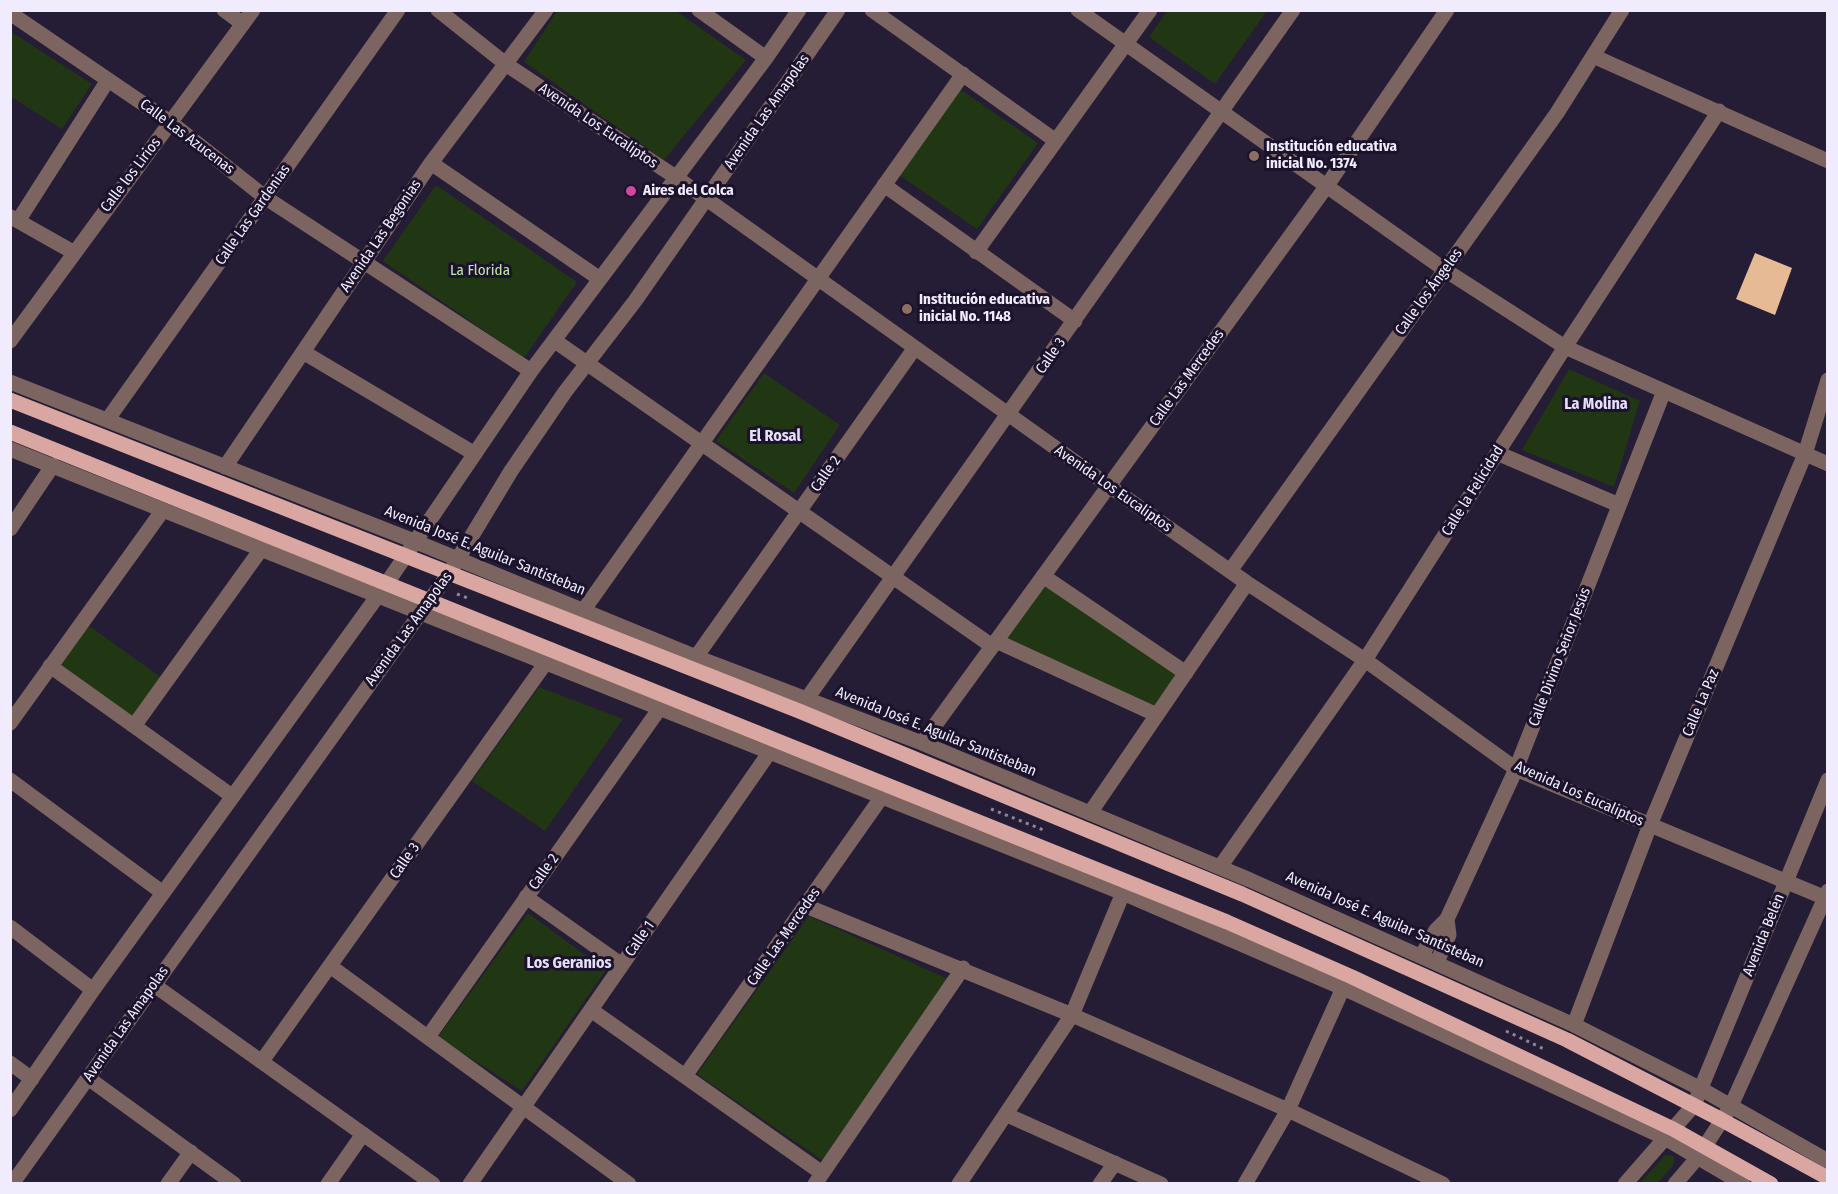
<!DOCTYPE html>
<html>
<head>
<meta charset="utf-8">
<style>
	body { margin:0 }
	#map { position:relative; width:1838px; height:1194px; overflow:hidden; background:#251c35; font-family:"Fira Sans Condensed",sans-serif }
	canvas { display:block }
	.frame { position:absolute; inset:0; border:12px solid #f1ecfd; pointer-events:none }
</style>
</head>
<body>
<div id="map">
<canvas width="1838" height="1194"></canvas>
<div class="frame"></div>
</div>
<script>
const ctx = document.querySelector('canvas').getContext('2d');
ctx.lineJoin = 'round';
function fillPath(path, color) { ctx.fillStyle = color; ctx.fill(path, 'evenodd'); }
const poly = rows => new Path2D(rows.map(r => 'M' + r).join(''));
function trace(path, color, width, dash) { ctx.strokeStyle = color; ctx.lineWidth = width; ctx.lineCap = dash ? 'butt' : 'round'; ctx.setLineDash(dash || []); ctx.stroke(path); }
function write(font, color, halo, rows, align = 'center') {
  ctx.font = font + ' "Fira Sans Condensed",sans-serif'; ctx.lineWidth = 6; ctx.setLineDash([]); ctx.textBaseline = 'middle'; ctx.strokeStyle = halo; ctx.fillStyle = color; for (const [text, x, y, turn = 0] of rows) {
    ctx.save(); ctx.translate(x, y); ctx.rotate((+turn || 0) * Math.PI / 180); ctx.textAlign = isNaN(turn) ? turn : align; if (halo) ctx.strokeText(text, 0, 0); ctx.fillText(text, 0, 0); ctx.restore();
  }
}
fillPath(poly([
	[557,11,676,11,746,60,664,160,524,62],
	[1167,11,1167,10,1267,11,1215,84,1149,37],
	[10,31,92,84,62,129,11,97],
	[960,89,1038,143,977,229,899,175],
	[436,185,577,282,524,358,383,261],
	[1569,369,1640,401,1614,487,1522,450],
	[764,373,840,425,794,493,716,441],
	[1049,579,1178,674,1153,707,1004,638],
	[88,625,162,678,133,717,59,664],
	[539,687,623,719,545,831,472,781],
	[528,913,606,970,522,1091,438,1037],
	[809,916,948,979,822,1160,697,1074],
	[1665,1155,1674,1156,1674,1164,1658,1183,1640,1183]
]), '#213713');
fillPath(poly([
	[1755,253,1792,268,1775,315,1736,299]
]), '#e5ba94');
trace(poly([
	[457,594,470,599],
	[991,809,1046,831],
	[1506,1031,1544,1049]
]), '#8e879c', 3, [3, 4.5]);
trace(poly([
	[224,10,243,24],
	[438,10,507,65,677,178,1109,486,1247,583,1365,660,1516,769,1828,899],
	[699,10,766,58],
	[872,10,1056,141],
	[1078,10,1445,270,1565,347,1828,464],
	[10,13,170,122,266,198,531,371],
	[1593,56,1828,161],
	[431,163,600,279],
	[884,185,1075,321],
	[11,217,73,252],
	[18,221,108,80],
	[976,252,1150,10],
	[10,341,253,10],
	[555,341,992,646],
	[303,352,475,454],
	[10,382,414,541,696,657,922,743,1250,880,1574,1025,1701,1089,1828,1161],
	[108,419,398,10],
	[10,449,1123,893,1343,988,1665,1138,1743,1184],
	[1497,453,1619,505],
	[225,467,431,163,546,10],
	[10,529,53,465],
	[1230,571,1557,113,1622,10],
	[1043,576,1186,673],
	[583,611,963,74],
	[996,641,1157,715],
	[696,657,914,349],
	[50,666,232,796],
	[806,700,1293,10],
	[10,723,163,510],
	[134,726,262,548],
	[922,743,1326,187,1447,10],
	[10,780,163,893],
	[1090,813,1247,583],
	[1220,867,1365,660,1565,347,1719,111],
	[526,897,622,965],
	[806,906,1072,1015,1288,1110,1443,1184],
	[10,927,93,990],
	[1422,955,1436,930,1447,919,1516,769,1664,391],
	[1437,962,1449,935,1447,919],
	[330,966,629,1184],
	[154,985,433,1184],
	[591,1010,822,1173],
	[1574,1025,1650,825,1805,454,1828,380],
	[428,1037,660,708],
	[262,1061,547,661],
	[10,1063,32,1079],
	[685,1076,881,798],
	[88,1078,234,1184],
	[10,1110,93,990,387,583,531,371,766,58,799,10],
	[1007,1115,1161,1184],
	[12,1184,450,572,511,471,565,392,635,301,838,10],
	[168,1184,191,1152],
	[328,1184,363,1134],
	[470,1184,769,753],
	[815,1184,963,968],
	[959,1184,1072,1015,1123,893],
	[1100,1184,1115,1163],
	[1245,1184,1288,1110,1343,988],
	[1625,1184,1694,1105,1828,780],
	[1675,1184,1698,1157,1731,1106,1828,891]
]), '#7c6461', 15);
trace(poly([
	[10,400,799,711,1242,894,1567,1040,1722,1120,1828,1178],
	[10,432,1227,922,1352,977,1673,1129,1771,1184]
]), '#d9a6a1', 15);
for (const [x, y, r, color] of [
	[1254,156,6,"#8d6e63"],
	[631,191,6,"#d1479c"],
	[907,309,6,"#8d6e63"]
]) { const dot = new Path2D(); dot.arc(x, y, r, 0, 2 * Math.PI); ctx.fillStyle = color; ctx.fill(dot); trace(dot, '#1b132b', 2); }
write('15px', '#f1ecfd', '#1b132b', [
	["Avenida Las Amapolas",767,112,-55],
	["Avenida Los Eucaliptos",598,126,34],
	["Calle Las Azucenas",187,137,37],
	["Calle los Lirios",131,175,-53],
	["Calle Las Gardenias",253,215,-55],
	["Avenida Las Begonias",381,236,-56],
	["Calle los Ángeles",1429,292,-54],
	["Calle 3",1051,356,-55],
	["Calle Las Mercedes",1187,378,-54],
	["Calle 2",826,474,-55],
	["Avenida Los Eucaliptos",1113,489,35],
	["Calle la Felicidad",1473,491,-58],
	["Avenida José E. Aguilar Santisteban",485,551,22],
	["Avenida Las Amapolas",409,629,-54],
	["Calle Divino Señor Jesús",1560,657,-69],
	["Calle La Paz",1701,703,-67],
	["Avenida José E. Aguilar Santisteban",936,732,22],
	["Avenida Los Eucaliptos",1579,794,24],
	["Calle 3",405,861,-55],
	["Calle 2",544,872,-55],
	["Avenida José E. Aguilar Santisteban",1385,920,24],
	["Avenida Belén",1764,935,-68],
	["Calle Las Mercedes",784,937,-55],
	["Calle 1",640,939,-55],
	["Avenida Las Amapolas",126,1024,-55]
]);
write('bold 15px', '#f1ecfd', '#1b132b', [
	["Institución educativa",1266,147],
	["inicial No. 1374",1266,164],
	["Aires del Colca",643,191],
	["Institución educativa",919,300],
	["inicial No. 1148",919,317]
], 'left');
write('15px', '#bde9a5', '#1b132b', [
	["La Florida",480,271]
]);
write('bold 16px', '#e7dffa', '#1b132b', [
	["La Molina",1596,405],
	["El Rosal",775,437],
	["Los Geranios",569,964]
]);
</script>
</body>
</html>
